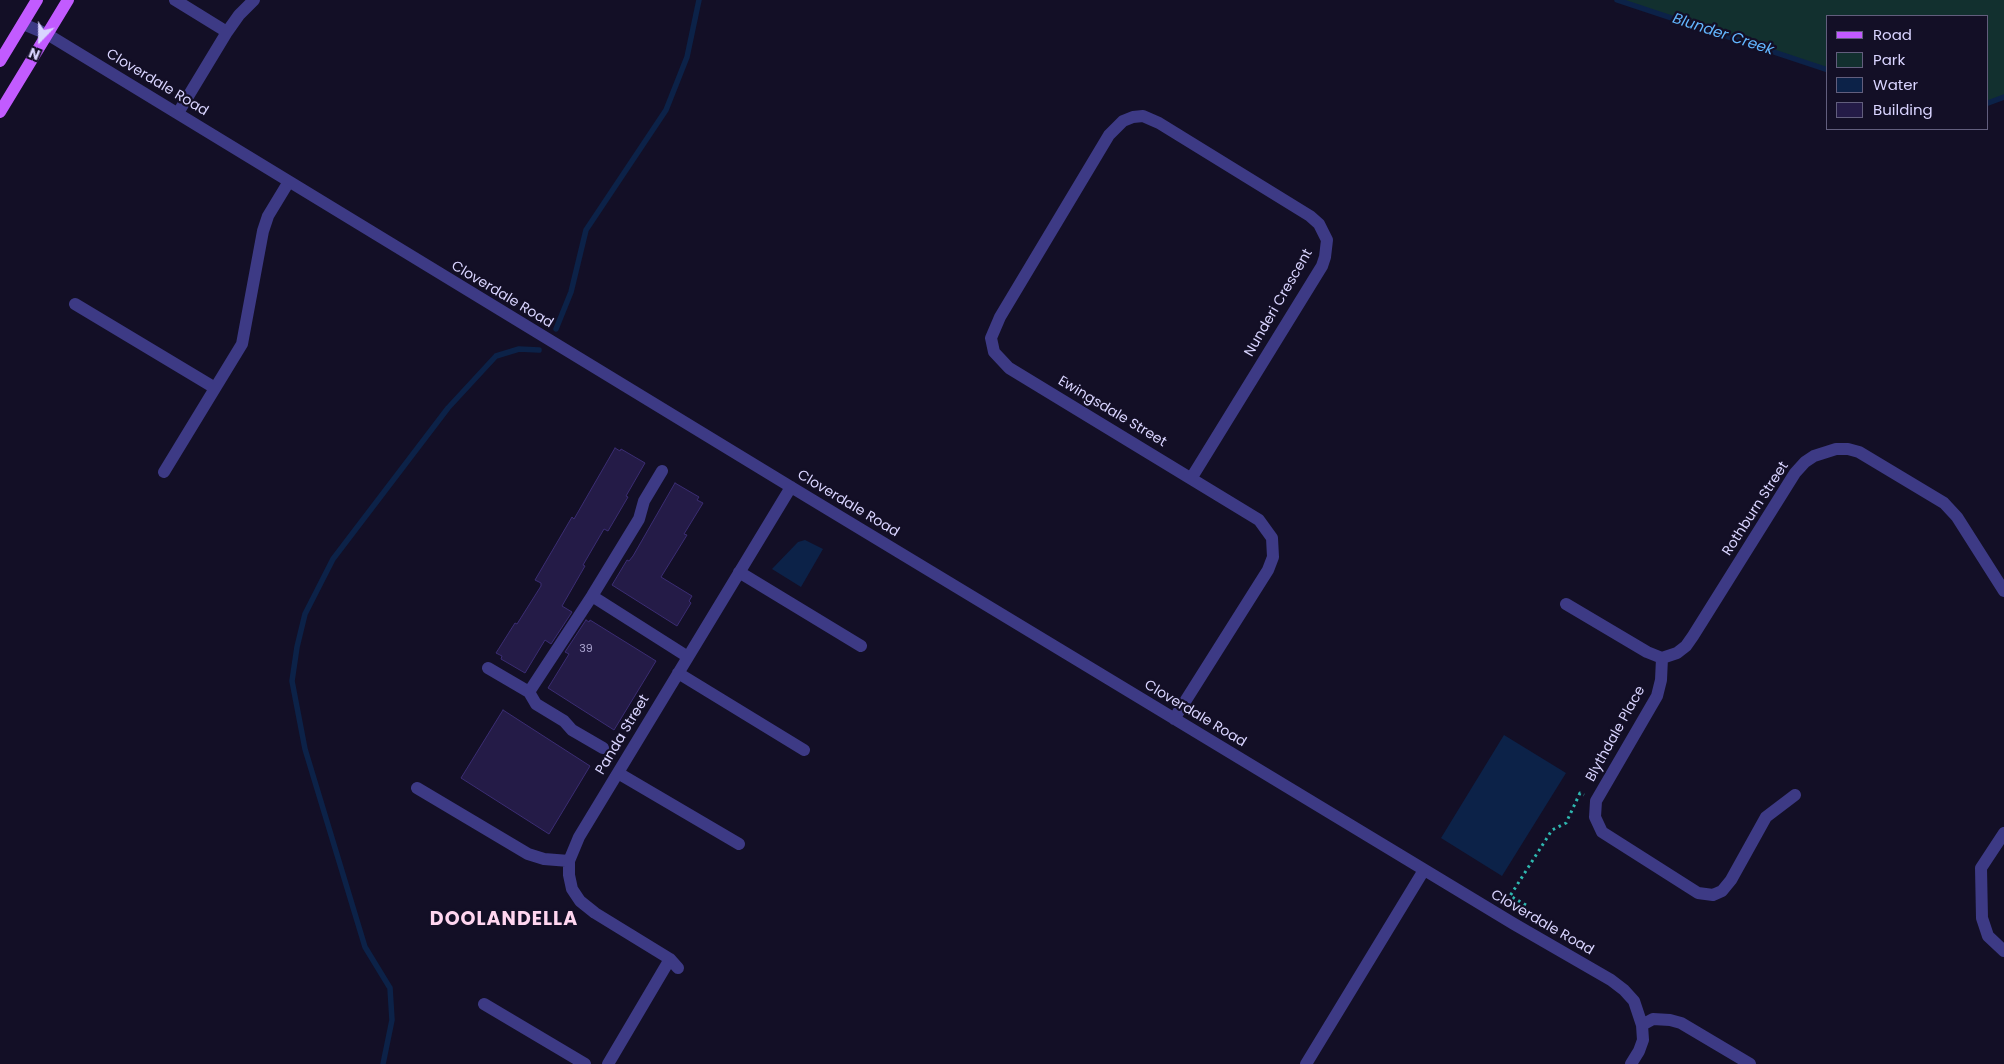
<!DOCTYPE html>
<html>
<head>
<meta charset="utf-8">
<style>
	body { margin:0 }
	#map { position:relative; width:2004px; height:1064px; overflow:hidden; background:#130f26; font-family:Poppins,sans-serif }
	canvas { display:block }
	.legend { position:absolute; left:1826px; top:15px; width:162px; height:115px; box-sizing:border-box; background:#130f26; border:1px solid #625e7d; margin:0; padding:6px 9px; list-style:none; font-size:15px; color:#d9d4ff }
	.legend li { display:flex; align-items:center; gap:10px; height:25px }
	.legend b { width:25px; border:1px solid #625e7d }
	.north { position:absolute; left:15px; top:15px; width:50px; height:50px; -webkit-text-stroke:4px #130f26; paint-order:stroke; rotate:202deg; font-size:14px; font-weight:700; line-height:20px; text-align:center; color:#d9d4ff }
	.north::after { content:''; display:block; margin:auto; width:18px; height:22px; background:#d9d4ff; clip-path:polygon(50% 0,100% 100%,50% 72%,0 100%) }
</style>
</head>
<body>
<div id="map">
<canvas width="2004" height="1064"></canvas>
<ul class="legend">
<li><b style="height:6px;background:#c25bff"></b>Road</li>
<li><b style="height:14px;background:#12302f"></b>Park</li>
<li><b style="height:14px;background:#0c2248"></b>Water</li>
<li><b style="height:14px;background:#241b47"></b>Building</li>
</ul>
<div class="north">N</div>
</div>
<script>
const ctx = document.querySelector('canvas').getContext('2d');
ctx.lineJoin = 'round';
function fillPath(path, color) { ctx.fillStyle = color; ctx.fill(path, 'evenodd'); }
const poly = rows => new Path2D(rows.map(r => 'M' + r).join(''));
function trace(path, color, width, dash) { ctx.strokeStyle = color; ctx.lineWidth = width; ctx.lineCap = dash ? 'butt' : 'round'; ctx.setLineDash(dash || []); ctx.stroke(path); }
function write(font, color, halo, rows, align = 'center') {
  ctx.font = font + ' Poppins,sans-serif'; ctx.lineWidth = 4.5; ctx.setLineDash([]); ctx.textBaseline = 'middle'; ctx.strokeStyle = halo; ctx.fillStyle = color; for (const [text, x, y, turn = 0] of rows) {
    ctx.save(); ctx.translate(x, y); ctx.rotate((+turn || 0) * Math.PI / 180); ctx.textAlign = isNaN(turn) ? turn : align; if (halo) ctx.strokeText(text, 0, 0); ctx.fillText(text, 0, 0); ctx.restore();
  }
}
fillPath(poly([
	[1617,0,2004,0,2004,97,1988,103,1988,16,1828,16,1828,70]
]), '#12302f');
fillPath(poly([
	[805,540,823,549,801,587,772,569,798,542],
	[1504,735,1566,773,1502,876,1441,838]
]), '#0c2248');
trace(poly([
	[1617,0,1828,70],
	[1988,103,2004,97],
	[556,329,571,292,586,230,666,110,687,57,699,0],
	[383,1064,392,1020,390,988,365,947,305,749,292,681,297,647,305,614,333,559,448,408,496,356,519,349,539,350]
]), '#0c2248', 5.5);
const building = poly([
	[615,448,620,451,621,449,645,463,626,496,628,497,608,531,604,529,583,565,585,566,562,606,572,612,551,644,545,640,525,673,501,659,502,656,496,653,515,623,517,624,541,586,541,583,535,580,572,517,574,519,615,448],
	[675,483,699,497,697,500,703,503,684,534,687,535,661,577,692,596,689,601,691,603,677,626,612,585,627,560,629,561,633,556,675,483],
	[586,620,589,622,590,620,656,661,614,730,548,688,569,654,565,652,586,620],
	[503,710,590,766,549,834,461,778,503,710]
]);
fillPath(building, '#241b47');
trace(building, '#3b2d73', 1);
trace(poly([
	[1526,905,1510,896,1552,830,1566,823,1580,793,1584,795]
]), '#2fb8b0', 3, [2.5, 4]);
trace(poly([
	[175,0,227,32],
	[23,24,47,34,791,487,1514,924,1611,980,1624,990,1634,1001,1642,1025,1643,1040,1639,1051,1631,1064],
	[178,113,227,32,239,15,254,0],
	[75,304,215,388],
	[164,472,242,344,263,231,268,216,288,183],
	[739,572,861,646],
	[592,596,688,657],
	[1566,604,1647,652,1662,658],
	[1662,658,1677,653,1686,646,1693,636,1795,473,1805,462,1814,456,1836,449,1848,449,1859,452,1944,503,1957,517,2004,591],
	[1662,658,1661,680,1657,696,1596,801,1595,817,1602,832,1698,893,1713,895,1722,891,1731,880,1766,817,1795,795],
	[488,668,529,692,536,704,564,721,572,730,603,748],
	[678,673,804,750],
	[529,692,592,596,639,519,644,501,662,471],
	[1174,719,1268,570,1273,557,1272,538,1259,520,1009,368,994,352,991,338,1000,317,1109,135,1123,121,1133,117,1143,116,1159,123,1310,216,1319,224,1327,240,1325,257,1322,266,1192,477],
	[618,773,739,844],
	[417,788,528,854,544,859,569,861],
	[2004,833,1981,868,1982,918,1988,936,2004,951],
	[678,968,670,959,595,913,580,901,572,889,569,875,569,861,579,837,791,487],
	[484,1004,585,1064],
	[1642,1025,1653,1019,1670,1020,1681,1023,1750,1064],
	[608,1064,670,959],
	[1306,1064,1424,870]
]), '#3d3a85', 12);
trace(poly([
	[0,61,37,0],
	[0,112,68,0]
]), '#c25bff', 12);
write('11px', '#aca6d1', null, [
	["39",586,649]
]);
write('14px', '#d9d4ff', '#130f26', [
	["Cloverdale Road",157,83,31],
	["Cloverdale Road",502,295,31],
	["Nunderi Crescent",1279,303,-60],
	["Ewingsdale Street",1112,412,31],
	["Cloverdale Road",848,504,31],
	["Rothburn Street",1756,509,-57],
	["Cloverdale Road",1195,714,31],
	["Blythdale Place",1616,734,-61],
	["Panda Street",623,735,-59],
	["Cloverdale Road",1542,923,30]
]);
write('italic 15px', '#62b6ff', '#130f26', [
	["Blunder Creek",1723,35,18]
]);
ctx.letterSpacing = '1px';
write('bold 19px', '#ffd6f0', '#130f26', [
	["DOOLANDELLA",504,920]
]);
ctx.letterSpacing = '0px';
</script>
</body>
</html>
